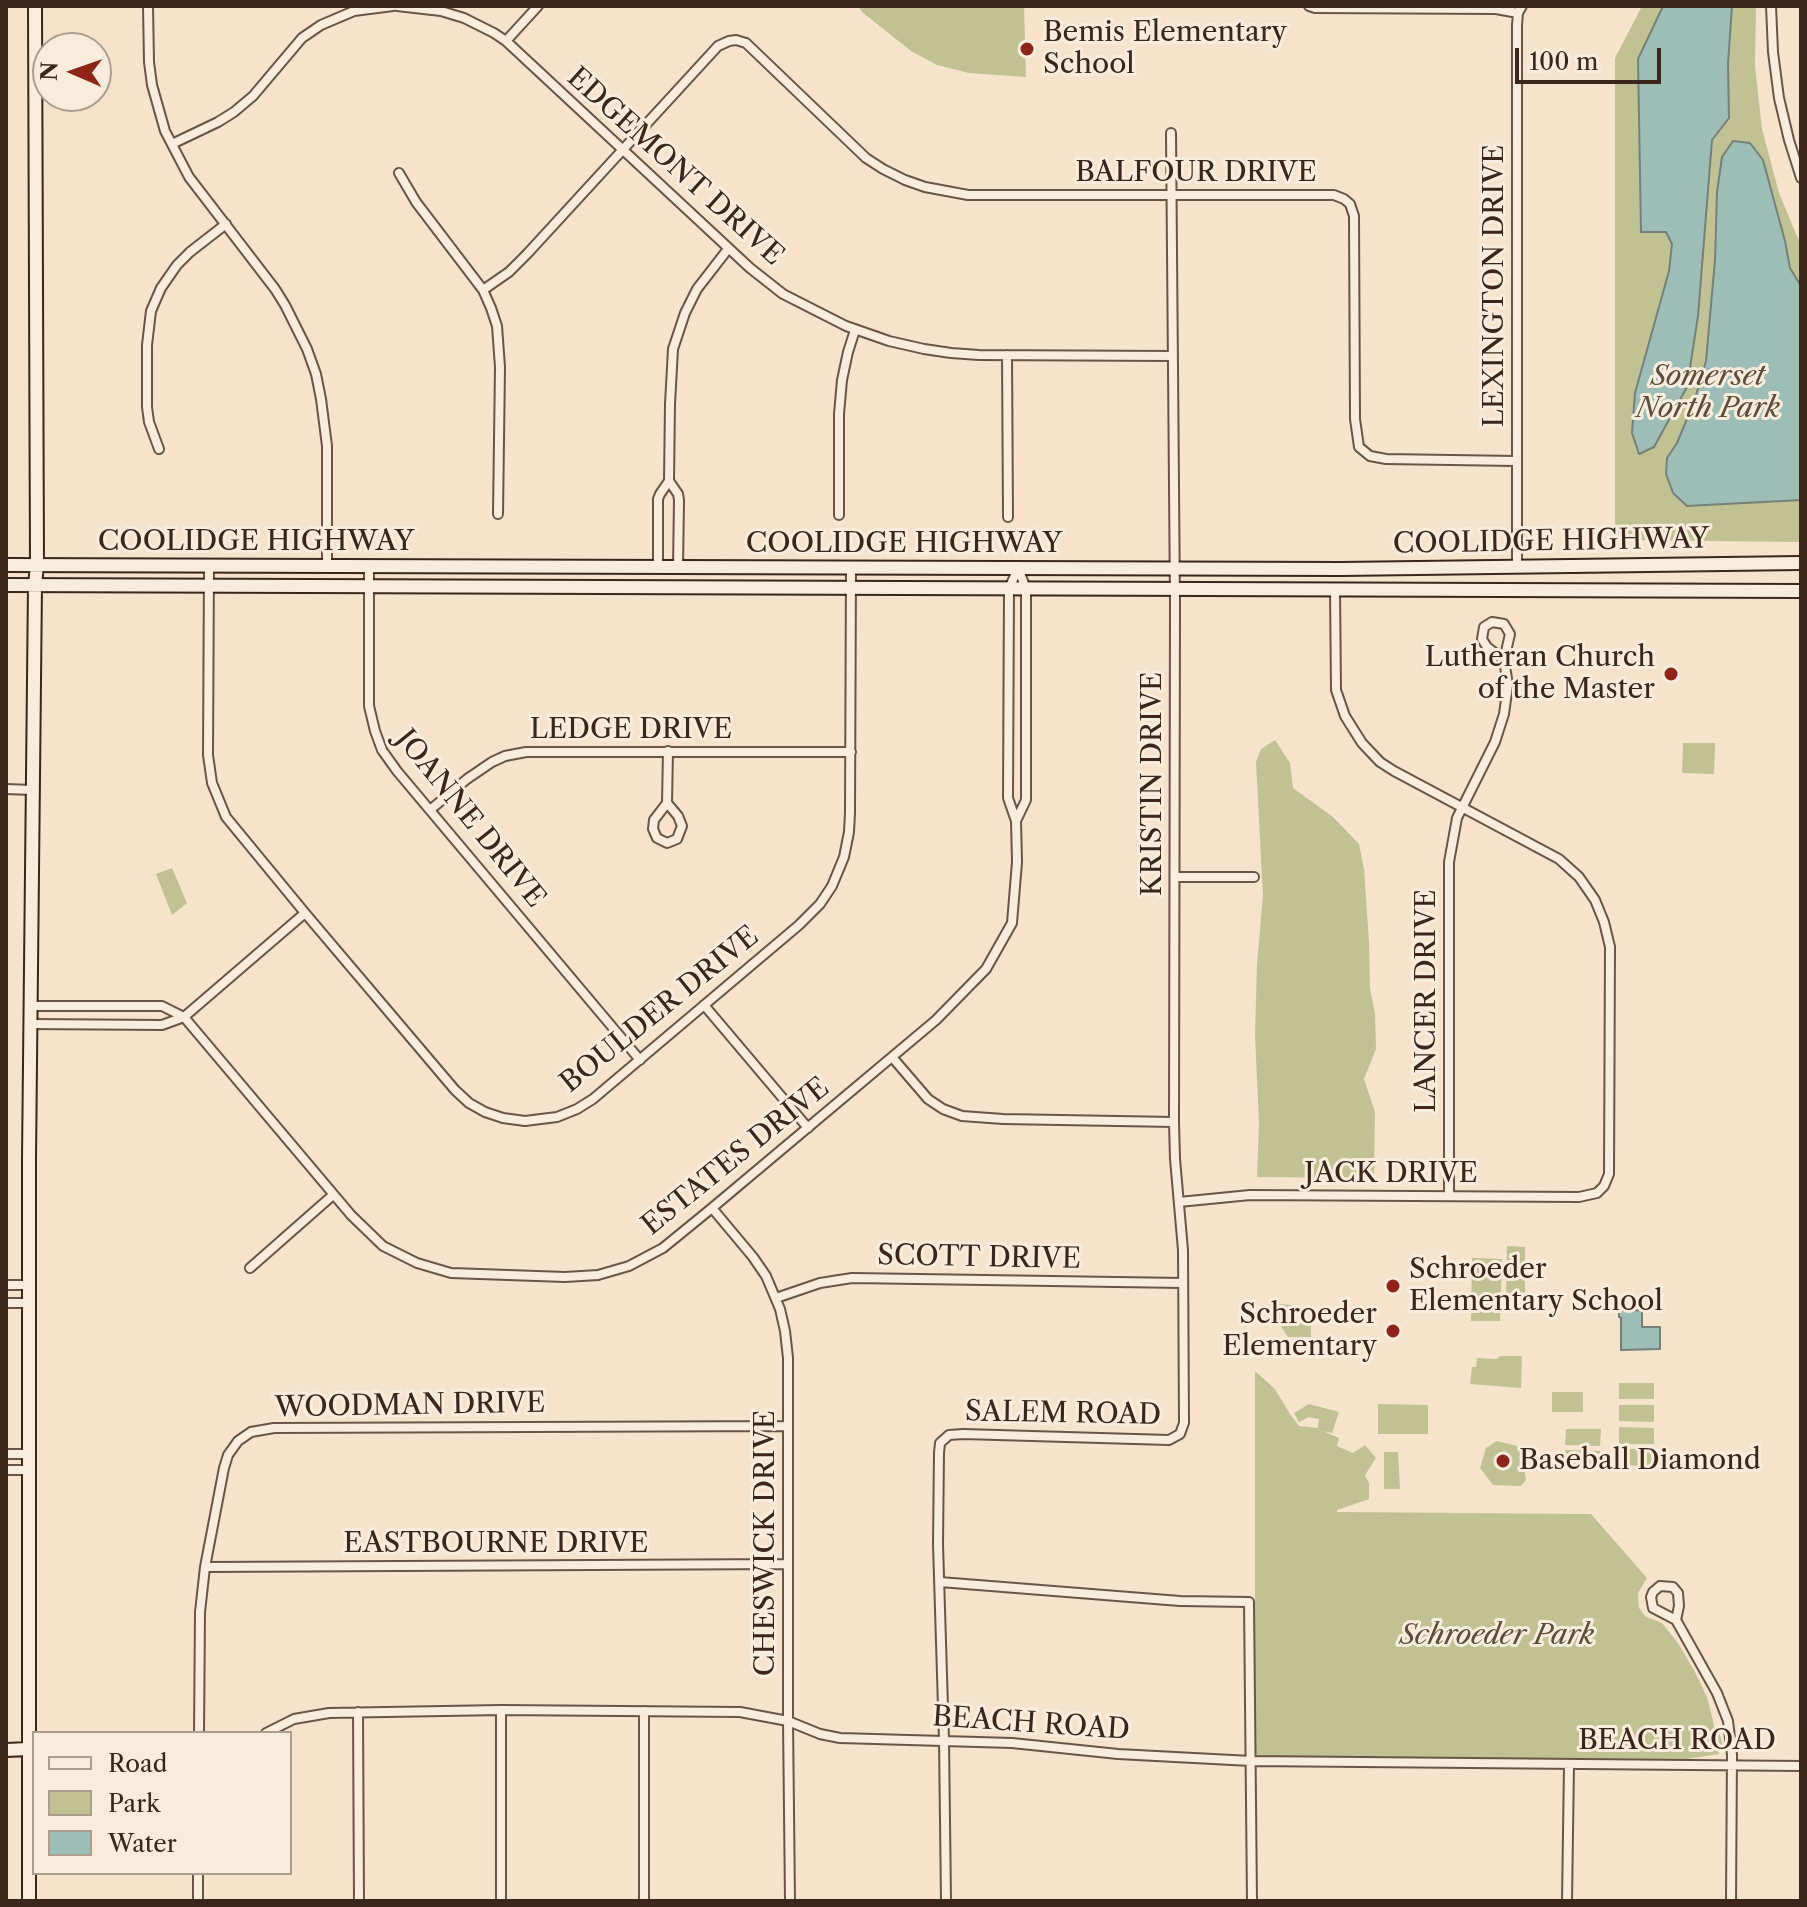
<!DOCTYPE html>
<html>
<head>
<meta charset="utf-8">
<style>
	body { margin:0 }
	#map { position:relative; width:1807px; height:1907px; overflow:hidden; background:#f5e3cb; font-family:"Libre Caslon Text",serif }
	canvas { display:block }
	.frame { position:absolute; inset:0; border:8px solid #3a261a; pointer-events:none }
	.legend { position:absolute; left:32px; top:1731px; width:260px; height:144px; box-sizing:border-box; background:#f8eddd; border:2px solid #ac9d8f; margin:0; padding:10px 14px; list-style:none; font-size:24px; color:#3a261a }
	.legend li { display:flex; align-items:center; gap:16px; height:40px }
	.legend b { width:40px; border:2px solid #ac9d8f }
	.north { position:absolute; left:32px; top:32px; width:80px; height:80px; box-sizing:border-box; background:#f8eddd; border:2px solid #ac9d8f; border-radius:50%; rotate:272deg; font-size:22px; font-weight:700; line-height:32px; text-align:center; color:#3a261a }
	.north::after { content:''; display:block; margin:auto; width:28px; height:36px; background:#8f2418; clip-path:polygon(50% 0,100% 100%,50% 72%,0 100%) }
	.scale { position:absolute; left:1515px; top:48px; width:146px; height:36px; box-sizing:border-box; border:4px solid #3a261a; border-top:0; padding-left:10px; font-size:24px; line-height:28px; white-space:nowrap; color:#3a261a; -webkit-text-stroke:6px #f8eddd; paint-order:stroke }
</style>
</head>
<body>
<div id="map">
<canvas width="1807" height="1907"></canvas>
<div class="frame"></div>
<ul class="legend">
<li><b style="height:10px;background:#f8eddd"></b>Road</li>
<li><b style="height:22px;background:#c1c293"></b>Park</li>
<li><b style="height:22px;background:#9cbeb7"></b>Water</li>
</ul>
<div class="north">N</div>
<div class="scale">100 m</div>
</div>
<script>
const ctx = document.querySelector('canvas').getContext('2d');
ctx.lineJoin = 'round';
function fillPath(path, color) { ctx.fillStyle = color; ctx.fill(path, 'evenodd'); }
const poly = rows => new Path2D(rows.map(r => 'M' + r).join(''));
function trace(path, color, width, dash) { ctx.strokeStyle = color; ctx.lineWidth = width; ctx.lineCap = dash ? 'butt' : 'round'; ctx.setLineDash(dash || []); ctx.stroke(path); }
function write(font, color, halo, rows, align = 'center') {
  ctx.font = font + ' "Libre Caslon Text",serif'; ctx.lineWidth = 6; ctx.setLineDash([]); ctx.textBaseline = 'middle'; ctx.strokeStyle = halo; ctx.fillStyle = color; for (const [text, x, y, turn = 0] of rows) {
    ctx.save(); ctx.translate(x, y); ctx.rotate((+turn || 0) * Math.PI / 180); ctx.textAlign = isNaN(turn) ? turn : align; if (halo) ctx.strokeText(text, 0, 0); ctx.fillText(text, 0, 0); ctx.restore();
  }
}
fillPath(poly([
	[858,6,1024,6,1026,77,969,73,937,65,911,51,862,12],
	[1642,6,1756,6,1755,66,1762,129,1779,193,1801,246,1801,542,1615,540,1615,58],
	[1275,740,1290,763,1293,788,1333,817,1359,844,1364,869,1369,942,1370,989,1375,1013,1376,1049,1364,1079,1375,1112,1374,1178,1257,1177,1259,1123,1255,1035,1257,964,1263,895,1256,762,1261,749],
	[1683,743,1715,743,1714,774,1682,773],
	[172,868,187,903,172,915,156,874],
	[1507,1246,1525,1247,1525,1296,1521,1299,1506,1299],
	[1472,1258,1502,1259,1500,1321,1471,1321],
	[1278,1304,1292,1305,1292,1322,1311,1324,1311,1337,1288,1337,1278,1322],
	[1500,1356,1522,1356,1521,1388,1470,1384,1472,1367,1476,1367,1477,1358,1497,1359],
	[1255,1371,1275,1389,1290,1414,1299,1426,1318,1428,1319,1419,1309,1417,1299,1422,1294,1413,1309,1404,1339,1412,1332,1433,1323,1431,1339,1438,1337,1446,1353,1453,1365,1445,1376,1458,1365,1475,1369,1483,1369,1499,1337,1510,1337,1512,1591,1514,1647,1578,1638,1593,1639,1608,1646,1617,1662,1623,1678,1643,1695,1672,1707,1697,1716,1733,1720,1735,1723,1746,1718,1750,1719,1754,1687,1759,1259,1757,1255,1753],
	[1619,1383,1654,1383,1654,1399,1619,1399],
	[1552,1392,1583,1392,1583,1412,1552,1412],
	[1378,1404,1428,1405,1428,1434,1378,1434],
	[1619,1405,1654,1405,1654,1422,1619,1421],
	[1619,1427,1654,1428,1654,1444,1619,1444],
	[1566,1429,1601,1429,1600,1446,1565,1445],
	[1497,1441,1517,1446,1522,1454,1526,1480,1521,1486,1493,1485,1480,1468,1486,1448],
	[1619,1449,1654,1449,1654,1466,1619,1465],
	[1565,1450,1600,1451,1600,1467,1565,1467],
	[1384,1452,1398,1452,1400,1489,1384,1489]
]), '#c1c293');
const water = poly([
	[1663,6,1732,6,1728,64,1729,118,1712,140,1698,316,1687,387,1654,447,1639,454,1632,433,1635,393,1669,271,1672,244,1666,232,1641,232,1638,59,1663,6],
	[1733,141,1750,143,1763,160,1785,241,1790,268,1801,286,1801,500,1687,506,1673,493,1666,474,1667,458,1677,443,1694,402,1706,361,1715,260,1717,192,1722,157,1733,141],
	[1642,1310,1642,1327,1660,1327,1660,1349,1621,1350,1621,1318,1619,1317,1619,1311,1642,1310]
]);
fillPath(water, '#9cbeb7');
trace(water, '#758178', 2);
const street = poly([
	[148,6,149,62,152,85,165,131,189,177,275,289,285,305,307,349,316,374,321,399,327,446,327,567],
	[397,6,441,11,464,18,494,33,506,41,750,268,783,294,846,326,889,341,924,349,951,353,979,355,1173,356],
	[1309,6,1315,8,1496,9,1518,13],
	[1771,6,1773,52,1779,98,1789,140,1801,178],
	[506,41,538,6],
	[172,144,218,122,234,112,253,96,302,38,321,25,354,11,393,6],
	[399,173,416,202,483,290,491,308,497,326,500,367,498,514],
	[483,290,509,272,527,254,718,46,729,41,736,40,746,43,866,158,883,169,905,180,925,187,968,195,1334,195,1344,199,1350,204,1354,216,1355,419,1359,447,1370,456,1386,459,1516,461],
	[1007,355,1008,517],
	[159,449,149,422,147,407,147,345,151,311,161,288,177,265,190,252,226,224],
	[669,481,678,494,679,500,678,567],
	[839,515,839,414,842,380,848,352,855,330],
	[209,566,208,755,212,783,226,817,305,913,455,1090,469,1103,485,1112,503,1118,525,1121,557,1117,577,1109,593,1099,799,925,820,904,832,886,844,857,849,832,850,813,851,568],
	[369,566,369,706,375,731,382,750,397,771,640,1060],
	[658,567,658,499,660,494,669,481,670,404,673,349,685,313,697,289,728,249],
	[1517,567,1517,25,1518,13,1522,6],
	[6,789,33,790],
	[667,803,678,816,682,826,677,839,667,843,657,838,653,829,654,820,667,803,668,751],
	[430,810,467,779,492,762,505,756,526,752,851,752],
	[1016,821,1026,800,1026,589,1018,568],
	[1175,877,1254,877],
	[704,1005,808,1128],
	[30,1006,162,1006,184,1017,351,1215,383,1246,417,1263,451,1273,565,1277,598,1275,629,1266,663,1248,712,1208,936,1020,986,969,1012,923,1017,862,1016,821,1008,798,1009,589,1018,568],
	[30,1024,162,1025,184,1017,305,913],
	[892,1057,928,1099,943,1109,962,1116,1003,1119,1174,1122],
	[1449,1196,1449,862,1457,818,1495,742,1504,714,1508,685,1504,660,1510,634,1504,624,1492,622,1484,627,1482,639,1487,647,1504,660],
	[1179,1202,1250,1195,1579,1197,1597,1193,1604,1186,1609,1174,1610,947,1604,922,1595,900,1579,877,1559,859,1394,771,1380,762,1362,743,1345,716,1336,690,1335,589],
	[712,1208,753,1257,766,1276,780,1309,785,1331,788,1358,788,1721,790,1901],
	[250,1268,333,1195],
	[6,1285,29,1285],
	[776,1298,820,1283,852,1278,1183,1283],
	[6,1303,29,1303],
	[6,1454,29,1454],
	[6,1470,29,1470],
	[205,1567,788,1564],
	[940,1582,1180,1601,1249,1602,1252,1901],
	[1676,1620,1679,1606,1678,1593,1673,1587,1660,1586,1653,1592,1651,1597,1653,1608,1676,1620,1717,1693,1728,1721,1732,1755,1731,1901],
	[644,1711,644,1901],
	[358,1712,359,1901],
	[199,1733,200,1612,205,1567,224,1468,228,1455,238,1441,251,1432,274,1428,787,1426],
	[266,1733,294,1719,329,1713,501,1710,740,1712,788,1721,820,1734,840,1738,1012,1743,1118,1754,1251,1761,1801,1766],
	[198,1901,198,1873],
	[501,1901,501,1710],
	[946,1901,944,1740,938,1544,939,1453,940,1443,949,1435,963,1434,1169,1440,1180,1434,1184,1423,1183,1250,1175,1159,1174,1122,1175,604,1171,133],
	[1567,1901,1569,1765]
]);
const secondary = poly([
	[6,565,1341,569,1801,563],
	[6,585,1801,591],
	[6,1750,28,1749],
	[29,1901,29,1159,35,585,37,565,35,6]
]);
trace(street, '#695546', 12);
trace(secondary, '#3a261a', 16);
trace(street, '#f8eddd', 8);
trace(secondary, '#f8eddd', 12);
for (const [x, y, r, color] of [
	[1027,49,8,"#8f2418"],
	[1671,674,8,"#8f2418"],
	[1393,1286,8,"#8f2418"],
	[1393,1331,8,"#8f2418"],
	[1503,1461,8,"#8f2418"]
]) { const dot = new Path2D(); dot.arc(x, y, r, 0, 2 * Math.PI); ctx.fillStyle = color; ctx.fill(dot); trace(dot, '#f8eddd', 3); }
write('28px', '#3a261a', '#f8eddd', [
	["Bemis Elementary",1043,33],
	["School",1043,65],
	["Lutheran Church",1655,658,"right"],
	["of the Master",1655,690,"right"],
	["Schroeder",1409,1270],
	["Elementary School",1409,1302],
	["Schroeder",1377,1315,"right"],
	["Elementary",1377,1347,"right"],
	["Baseball Diamond",1519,1461]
], 'left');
write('28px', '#3a261a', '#f8eddd', [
	["EDGEMONT DRIVE",675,167,42],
	["BALFOUR DRIVE",1196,173],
	["LEXINGTON DRIVE",1495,286,-90],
	["COOLIDGE HIGHWAY",256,542],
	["COOLIDGE HIGHWAY",1551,542,-1],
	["COOLIDGE HIGHWAY",904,544],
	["LEDGE DRIVE",631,730],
	["KRISTIN DRIVE",1153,784,-90],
	["JOANNE DRIVE",470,819,51],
	["LANCER DRIVE",1427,1001,-90],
	["BOULDER DRIVE",660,1010,-39],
	["ESTATES DRIVE",736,1157,-39],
	["JACK DRIVE",1391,1174],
	["SCOTT DRIVE",979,1258,1],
	["WOODMAN DRIVE",410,1406,-1],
	["SALEM ROAD",1063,1414,1],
	["CHESWICK DRIVE",766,1543,-90],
	["EASTBOURNE DRIVE",496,1544],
	["BEACH ROAD",1031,1724,4],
	["BEACH ROAD",1677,1741]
]);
write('italic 28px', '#5c4d38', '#f8eddd', [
	["Somerset",1708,377],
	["North Park",1708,409],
	["Schroeder Park",1497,1636]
]);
</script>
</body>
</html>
